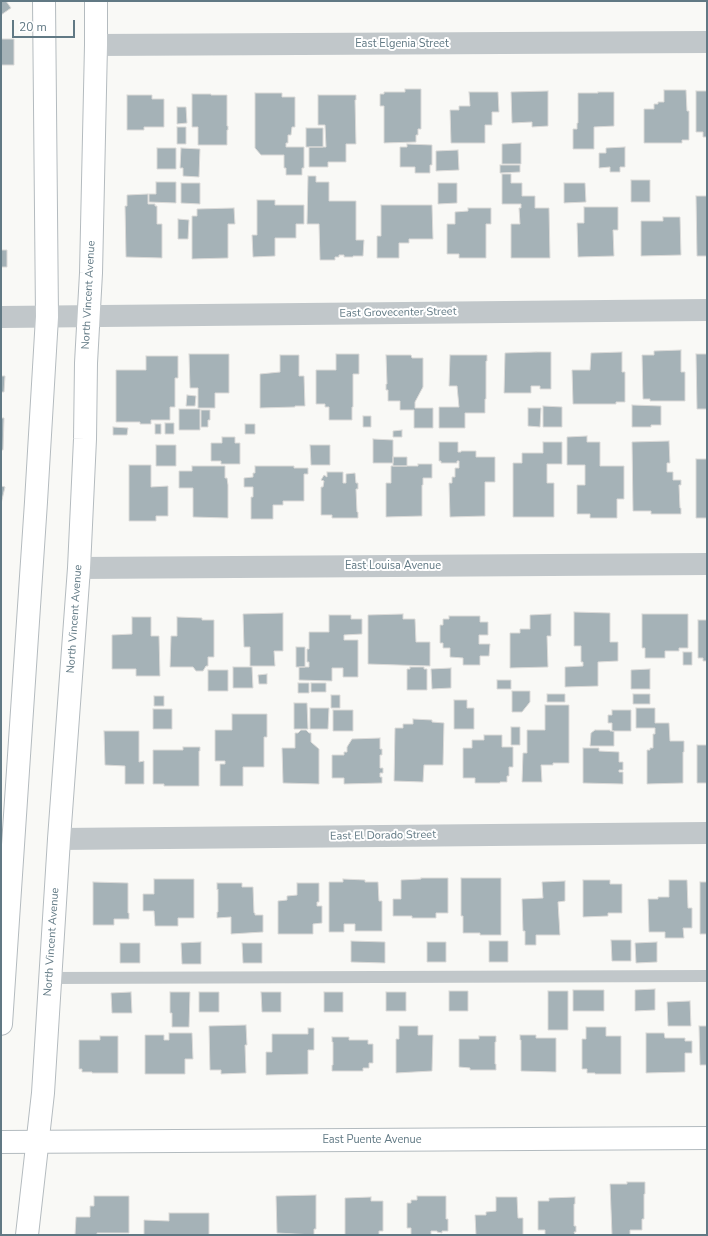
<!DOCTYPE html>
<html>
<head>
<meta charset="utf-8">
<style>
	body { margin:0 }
	#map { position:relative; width:708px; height:1236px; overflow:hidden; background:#f9f9f6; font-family:"Nunito Sans",sans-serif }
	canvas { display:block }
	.frame { position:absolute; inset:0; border:2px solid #617984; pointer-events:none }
	.scale { position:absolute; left:12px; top:20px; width:63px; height:18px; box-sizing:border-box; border:2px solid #617984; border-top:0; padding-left:5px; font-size:12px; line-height:14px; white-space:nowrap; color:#617984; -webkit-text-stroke:3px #fff; paint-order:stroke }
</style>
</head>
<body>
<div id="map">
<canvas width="708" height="1236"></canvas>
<div class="frame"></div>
<div class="scale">20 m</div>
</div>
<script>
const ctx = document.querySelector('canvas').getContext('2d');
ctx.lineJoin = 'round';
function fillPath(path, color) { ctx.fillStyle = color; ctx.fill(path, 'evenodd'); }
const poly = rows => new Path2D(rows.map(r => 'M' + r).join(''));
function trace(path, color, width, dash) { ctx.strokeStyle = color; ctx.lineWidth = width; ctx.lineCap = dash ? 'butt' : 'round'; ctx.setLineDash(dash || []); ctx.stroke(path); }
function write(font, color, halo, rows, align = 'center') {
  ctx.font = font + ' "Nunito Sans",sans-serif'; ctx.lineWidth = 4; ctx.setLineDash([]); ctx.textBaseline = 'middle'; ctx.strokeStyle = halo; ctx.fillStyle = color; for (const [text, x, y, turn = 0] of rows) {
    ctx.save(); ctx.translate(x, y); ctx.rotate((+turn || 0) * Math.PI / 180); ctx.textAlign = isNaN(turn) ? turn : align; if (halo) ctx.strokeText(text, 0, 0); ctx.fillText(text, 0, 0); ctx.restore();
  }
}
const building = poly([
	[1,1,6,1,11,8,1,15,1,1],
	[1,39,14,39,14,65,1,65,1,39],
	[405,89,421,89,421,129,418,129,418,135,416,135,416,142,384,143,384,106,380,106,380,94,384,94,384,92,405,92,405,89],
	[664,90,686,90,687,111,689,111,689,140,682,140,682,143,644,143,644,109,654,109,654,104,658,104,658,102,664,102,664,90],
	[548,91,548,126,532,127,532,122,512,123,511,92,548,91],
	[696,91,707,91,707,137,703,137,703,132,696,132,696,91],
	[469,92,498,92,499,112,492,112,492,125,485,125,485,143,451,143,450,110,459,110,459,106,470,106,469,92],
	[598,92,614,92,614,126,594,127,594,149,573,149,573,129,577,129,577,123,578,123,578,93,598,93,598,92],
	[255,93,282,93,282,97,295,97,295,127,292,127,291,135,288,135,288,143,286,143,286,147,304,147,304,168,302,168,302,175,286,175,286,168,284,168,284,155,261,155,255,148,255,93],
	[192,94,211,94,211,95,227,95,227,126,228,126,228,130,227,130,227,145,198,145,198,127,192,127,192,94],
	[127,95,152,95,152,99,164,99,164,127,144,127,144,130,127,130,127,95],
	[318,95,356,95,356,100,355,100,356,144,346,144,346,162,328,162,328,167,309,167,309,147,326,147,325,125,318,125,318,95],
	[177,107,186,107,187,123,177,124,177,107],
	[177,127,186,127,186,144,177,144,177,127],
	[306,128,323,128,323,147,306,147,306,128],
	[521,143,521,164,502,164,502,144,521,143],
	[407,144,432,145,432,165,430,165,430,173,415,173,415,167,400,167,400,147,407,147,407,144],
	[625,147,625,167,620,167,620,172,610,172,610,167,599,168,599,153,606,153,606,148,625,147],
	[157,148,176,148,176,169,157,169,157,148],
	[181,148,200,149,199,177,183,176,183,168,180,168,181,148],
	[458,150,459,170,436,171,436,151,458,150],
	[500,165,520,165,520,172,500,173,500,165],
	[502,174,511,174,511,183,522,183,522,196,535,196,535,208,549,208,550,258,511,258,511,224,520,224,519,208,521,208,521,204,502,204,502,174],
	[308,176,316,176,316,182,329,182,329,201,356,201,356,240,364,240,363,256,353,256,353,257,344,257,344,255,339,255,339,257,335,257,335,260,320,260,319,224,307,224,308,176],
	[631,180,650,180,650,202,631,202,631,180],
	[156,182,176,182,176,203,149,202,149,194,156,194,156,182],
	[181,183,200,183,200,204,181,203,181,183],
	[438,183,457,183,457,203,438,204,438,183],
	[564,183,585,183,586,202,564,203,564,183],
	[148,194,148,204,155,204,155,206,157,206,157,224,162,224,162,258,126,257,125,206,127,206,127,195,148,194],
	[696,196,707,196,707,256,697,256,696,196],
	[257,200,275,200,275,205,304,205,304,224,296,224,296,238,275,238,275,256,253,257,252,235,257,235,257,200],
	[381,205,432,205,433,239,409,239,409,243,399,243,399,258,377,258,377,236,381,236,381,205],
	[584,207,618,207,618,230,613,230,614,256,578,257,577,223,584,223,584,207],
	[234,208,235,224,228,224,228,258,192,259,192,216,197,216,197,209,234,208],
	[468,208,491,208,491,224,486,224,486,258,459,258,459,254,447,254,447,224,455,224,455,212,468,211,468,208],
	[663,217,680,217,681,255,641,256,641,221,663,221,663,217],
	[178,219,189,220,188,239,178,239,178,219],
	[1,250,7,250,7,267,1,267,1,250],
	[681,350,681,372,685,372,685,401,650,401,650,399,643,399,642,355,654,355,654,351,681,350],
	[536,352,551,352,551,389,540,389,540,386,531,386,531,393,504,393,505,353,536,352],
	[622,352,622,372,625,372,625,402,616,402,616,404,573,404,572,370,590,370,591,353,622,352],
	[189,354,229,354,229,393,215,393,215,408,198,408,198,388,190,388,189,354],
	[336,354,359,354,359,374,353,374,353,407,352,407,352,420,329,420,329,407,325,407,325,404,316,404,316,370,336,370,336,354],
	[696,354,707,354,707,409,697,409,696,354],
	[280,355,299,355,299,376,304,376,305,406,295,406,295,407,260,408,260,374,280,372,280,355],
	[386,355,411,355,412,358,423,358,423,387,415,402,415,408,433,408,433,428,414,428,414,410,400,410,400,401,388,401,388,390,386,390,386,384,387,384,386,355],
	[450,355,487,355,487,361,486,361,486,399,485,399,485,413,465,413,465,428,439,428,439,407,459,407,457,386,449,386,450,355],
	[146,356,178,356,178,378,175,378,175,407,170,407,170,420,151,420,151,424,140,424,140,422,116,422,116,370,146,370,146,356],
	[1,376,5,376,4,392,1,392,1,376],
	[187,395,196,396,195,406,186,406,187,395],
	[632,405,661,406,661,425,651,425,651,427,632,427,632,405],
	[543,406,562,407,562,427,543,427,543,406],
	[528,408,541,408,540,427,528,426,528,408],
	[179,409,200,409,200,430,179,430,179,409],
	[201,410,210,410,210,420,208,420,208,427,201,427,201,410],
	[363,416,371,416,371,427,363,427,363,416],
	[1,418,4,418,3,450,1,450,1,418],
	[165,423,174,423,174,434,165,434,165,423],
	[155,424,161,424,161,434,155,434,155,424],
	[245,424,255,424,255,434,245,434,245,424],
	[113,427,128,428,127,435,113,435,113,427],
	[402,430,402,437,393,437,393,431,402,430],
	[587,436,587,442,600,442,600,466,624,466,624,499,617,499,617,518,590,518,590,514,577,514,577,485,585,485,585,465,567,465,567,437,587,436],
	[222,437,235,437,235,443,240,443,240,464,221,464,221,461,211,461,211,443,222,443,222,437],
	[373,439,393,440,393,463,373,463,373,439],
	[669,441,670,463,667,463,667,472,673,472,673,480,681,480,681,485,679,485,680,508,681,508,681,514,651,514,651,511,633,511,632,442,669,441],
	[439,442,458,442,458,452,461,452,461,451,476,451,476,457,495,457,495,482,485,482,485,516,450,517,449,483,452,483,452,477,455,477,455,468,459,468,459,461,457,461,457,463,441,463,441,461,439,461,439,442],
	[543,442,562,442,562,464,547,464,547,483,554,483,554,517,513,517,513,463,522,463,522,453,543,453,543,442],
	[156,445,176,445,176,466,156,466,156,445],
	[310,445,330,445,330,465,311,465,310,445],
	[393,457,407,457,407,466,393,466,393,457],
	[696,459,707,459,707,518,696,518,696,459],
	[418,464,432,464,432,478,423,478,423,485,422,485,422,516,386,517,386,483,391,483,391,466,418,466,418,464],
	[129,465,151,465,151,487,168,486,168,516,156,516,156,521,129,521,129,465],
	[192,466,225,466,225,478,227,478,228,485,228,518,193,517,193,488,179,488,179,471,192,471,192,466],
	[255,466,294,466,294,468,308,468,308,474,304,474,304,501,283,501,283,505,273,505,273,519,251,519,251,497,253,497,253,487,244,487,244,478,253,477,253,473,255,473,255,466],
	[327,472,343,472,343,483,346,483,346,474,355,473,356,483,358,483,358,489,356,489,357,512,358,512,358,518,332,518,332,515,321,515,321,487,323,487,324,481,321,480,324,475,327,477,327,472],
	[1,486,5,487,1,504,1,486],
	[574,612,610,613,610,642,618,642,618,661,598,662,598,686,565,687,565,667,583,666,583,662,581,662,581,646,574,646,574,612],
	[283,613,283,651,274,651,275,666,250,666,250,647,244,647,243,614,283,613],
	[403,614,403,619,415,619,416,642,430,642,430,666,368,664,368,615,403,614],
	[551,614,551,636,547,636,548,667,510,668,510,633,520,633,520,629,530,629,530,615,551,614],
	[642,614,688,614,688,648,679,648,679,651,665,651,665,658,645,658,645,648,642,648,642,614],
	[329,615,351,615,351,619,362,619,362,634,344,635,344,640,358,640,358,677,343,677,343,668,332,668,332,681,299,680,299,667,309,667,309,662,307,662,307,649,309,649,309,632,329,632,329,615],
	[449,616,480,616,480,622,488,622,488,635,479,635,479,644,490,644,489,656,480,656,480,665,463,665,463,658,450,657,450,648,443,648,443,643,440,643,440,625,443,625,443,619,449,619,449,616],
	[132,617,151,617,151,636,159,636,160,676,136,676,136,669,112,669,112,635,132,634,132,617],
	[177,617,202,618,202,620,214,620,214,657,208,657,208,666,206,666,203,671,196,671,193,667,170,667,171,636,177,636,177,617],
	[698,620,707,620,707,661,703,661,703,658,698,658,698,620],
	[296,647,305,647,305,667,296,667,296,647],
	[683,652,692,652,692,665,683,665,683,652],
	[233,667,252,667,253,688,233,688,233,667],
	[410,667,424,667,424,669,427,669,427,690,407,690,407,669,410,669,410,667],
	[451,668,451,688,432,689,431,669,451,668],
	[650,669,650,689,631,689,631,670,650,669],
	[208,670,228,670,228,691,208,691,208,670],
	[267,674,267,684,259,684,258,675,267,674],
	[497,680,511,680,511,689,497,689,497,680],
	[298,683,309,683,309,693,298,693,298,683],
	[311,683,326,683,326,692,311,692,311,683],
	[512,691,530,691,530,702,522,712,512,712,512,691],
	[547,694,565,694,565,702,547,702,547,694],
	[633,694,650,694,650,704,633,704,633,694],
	[331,695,340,695,340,708,331,708,331,695],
	[154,696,164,696,164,706,154,706,154,696],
	[454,700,467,700,467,708,474,708,474,729,454,729,454,700],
	[294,703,307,703,308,729,294,729,294,703],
	[545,705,569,705,569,763,553,763,553,765,541,765,542,782,522,782,523,753,527,753,527,730,545,730,545,705],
	[310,708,329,708,328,729,310,729,310,708],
	[636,708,655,708,655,723,669,723,670,741,684,741,684,752,683,752,683,783,647,784,647,750,650,750,650,748,653,748,653,734,655,734,655,728,636,728,636,708],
	[153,709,172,709,172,729,153,729,153,709],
	[333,710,353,710,353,731,333,731,333,710],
	[612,710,631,710,631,731,612,731,612,723,608,723,608,715,612,715,612,710],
	[232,714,267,714,267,737,264,737,264,767,243,767,243,786,220,786,220,764,225,764,225,761,215,761,215,730,232,730,232,714],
	[413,719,432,720,432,722,444,723,443,765,424,765,423,782,394,781,395,728,403,728,403,724,413,724,413,719],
	[511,727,520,727,520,745,511,745,511,727],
	[301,730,306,730,309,733,311,733,311,742,319,749,319,784,283,783,282,748,295,748,295,733,298,733,301,730],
	[595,730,610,730,610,731,614,731,614,746,590,746,591,733,595,730],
	[104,731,139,731,139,762,144,761,144,784,125,784,125,766,105,765,104,731],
	[484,735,502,735,502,747,513,747,513,767,509,767,509,776,507,776,507,782,500,782,500,783,475,783,475,778,463,778,463,748,472,748,472,740,484,740,484,735],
	[380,738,380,749,382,749,382,755,380,755,380,768,383,768,383,773,380,773,380,777,382,777,382,783,344,784,344,778,332,778,332,755,344,755,344,752,347,752,347,747,352,739,380,738],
	[697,745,707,745,707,783,697,783,697,745],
	[183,747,200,747,200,751,199,751,199,786,164,786,164,784,153,784,153,750,183,750,183,747],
	[583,748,599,748,599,751,619,752,619,762,623,762,623,770,619,770,619,772,623,772,623,784,583,783,583,748],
	[421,878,448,878,448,913,436,913,436,918,412,918,412,916,393,916,393,899,401,899,401,880,421,879,421,878],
	[461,878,501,878,501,935,480,935,480,933,463,933,463,916,461,916,461,878],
	[154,879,194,879,194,918,178,918,178,926,155,926,154,911,143,911,143,894,154,894,154,879],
	[343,879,365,880,365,882,378,882,379,901,382,901,382,931,355,931,355,924,344,924,344,932,329,932,329,882,343,882,343,879],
	[583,880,610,880,610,884,622,884,622,913,608,913,608,916,583,917,583,880],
	[669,880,687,880,688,908,692,908,692,928,683,928,684,938,665,938,665,932,649,932,648,899,658,899,658,897,669,897,669,880],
	[565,881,565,901,558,902,560,935,536,935,536,945,525,945,525,931,523,931,522,899,543,898,542,882,565,881],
	[93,882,128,883,128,913,129,913,129,919,114,919,114,925,93,925,93,882],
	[700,882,707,882,707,934,700,934,700,882],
	[217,883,242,883,242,887,253,887,254,913,255,913,255,915,263,915,263,932,231,934,231,917,217,918,217,912,218,912,218,889,217,890,217,883],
	[297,883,319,883,319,902,317,902,317,906,322,906,322,923,313,924,313,934,278,934,278,901,287,900,287,896,297,895,297,883],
	[611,940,631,940,631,961,612,961,611,940],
	[351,941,385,942,385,963,351,962,351,941],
	[489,941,508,941,508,962,489,962,489,941],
	[201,942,201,964,182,964,181,943,201,942],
	[427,942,446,942,446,962,427,962,427,942],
	[657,942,657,962,636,963,635,943,657,942],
	[120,943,140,943,140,963,120,963,120,943],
	[242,943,262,943,262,963,243,963,242,943],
	[655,989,655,1010,635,1011,635,990,655,989],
	[573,990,604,990,604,1011,573,1011,573,990],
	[449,991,468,991,468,1011,449,1011,449,991],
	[548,991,568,991,568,1030,548,1030,548,991],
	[131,992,132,1013,112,1013,111,993,131,992],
	[170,992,190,992,189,1027,172,1027,172,1013,170,1013,170,992],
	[199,992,219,992,219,1012,199,1012,199,992],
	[261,992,281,992,281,1012,262,1012,261,992],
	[324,992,343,992,343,1012,324,1012,324,992],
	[386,992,406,992,406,1011,386,1011,386,992],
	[690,1001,691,1026,668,1026,667,1002,690,1001],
	[246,1025,247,1045,245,1045,246,1073,221,1074,221,1070,210,1070,209,1026,246,1025],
	[399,1026,418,1026,418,1035,433,1035,432,1071,396,1073,396,1039,399,1039,399,1026],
	[699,1026,707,1026,707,1065,700,1065,699,1026],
	[586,1027,606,1027,606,1036,621,1036,621,1074,595,1074,595,1073,587,1073,587,1069,582,1069,582,1039,586,1039,586,1027],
	[308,1028,314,1028,314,1050,308,1050,308,1074,266,1075,266,1052,272,1052,272,1034,308,1034,308,1028],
	[169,1033,192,1033,193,1059,185,1059,185,1074,145,1074,145,1035,164,1035,164,1040,169,1040,169,1033],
	[646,1033,664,1033,665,1038,685,1038,685,1041,692,1041,692,1053,685,1053,685,1072,646,1073,646,1033],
	[520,1035,536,1035,536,1038,556,1038,556,1072,521,1071,521,1040,520,1040,520,1035],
	[100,1036,118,1036,118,1073,92,1073,92,1072,82,1072,82,1069,79,1069,79,1040,100,1040,100,1036],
	[479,1036,496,1036,496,1042,495,1042,495,1064,496,1064,496,1070,470,1070,470,1068,459,1067,459,1039,479,1039,479,1036],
	[332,1037,349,1037,349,1040,368,1040,368,1044,373,1044,373,1063,369,1063,369,1068,363,1068,363,1071,332,1071,332,1065,333,1065,333,1042,332,1042,332,1037],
	[627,1182,645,1182,645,1194,644,1194,644,1219,642,1219,642,1230,630,1230,630,1235,612,1235,610,1184,627,1184,627,1182],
	[316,1195,316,1229,314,1229,314,1235,277,1233,276,1196,316,1195],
	[94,1196,129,1196,129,1233,97,1233,97,1235,75,1235,76,1217,90,1217,90,1206,94,1206,94,1196],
	[417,1196,446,1196,446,1219,448,1219,448,1231,442,1231,442,1233,437,1232,437,1231,431,1231,431,1235,411,1235,411,1228,407,1228,407,1203,411,1203,411,1200,417,1200,417,1196],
	[371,1197,371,1201,383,1201,383,1231,379,1231,379,1235,345,1235,345,1198,371,1197],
	[496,1197,517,1197,518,1218,523,1218,523,1235,476,1235,475,1215,486,1215,486,1212,496,1211,496,1197],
	[575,1197,575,1204,574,1204,574,1226,576,1226,576,1232,574,1232,575,1235,545,1235,545,1230,538,1230,538,1201,549,1201,549,1198,575,1197],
	[169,1213,209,1213,209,1235,144,1235,144,1220,169,1221,169,1213]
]);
fillPath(building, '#a5b2b7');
trace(building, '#dbdad8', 1);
const secondary = poly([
	[1,1142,707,1138]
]);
const primary = poly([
	[1,1024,36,502,47,317,44,1],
	[27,1235,43,1093,59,839,79,568,85,439,86,363,91,273,96,45,96,1]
]);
trace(secondary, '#b3bbbf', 24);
trace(primary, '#b4bbbf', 24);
trace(poly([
	[50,978,707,976]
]), '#c1c7ca', 12);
trace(poly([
	[96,45,707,42],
	[1,317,707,310],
	[79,568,707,564],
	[59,839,707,833]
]), '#c1c7ca', 22);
trace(secondary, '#fff', 22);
trace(primary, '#fff', 22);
write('11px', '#617984', '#fff', [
	["East Elgenia Street",402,44],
	["North Vincent Avenue",89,295,-87],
	["East Grovecenter Street",398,313,-1],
	["East Louisa Avenue",393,566],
	["North Vincent Avenue",75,619,-86],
	["East El Dorado Street",383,836,-1],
	["North Vincent Avenue",52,942,-86],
	["East Puente Avenue",372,1140]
]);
</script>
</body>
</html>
